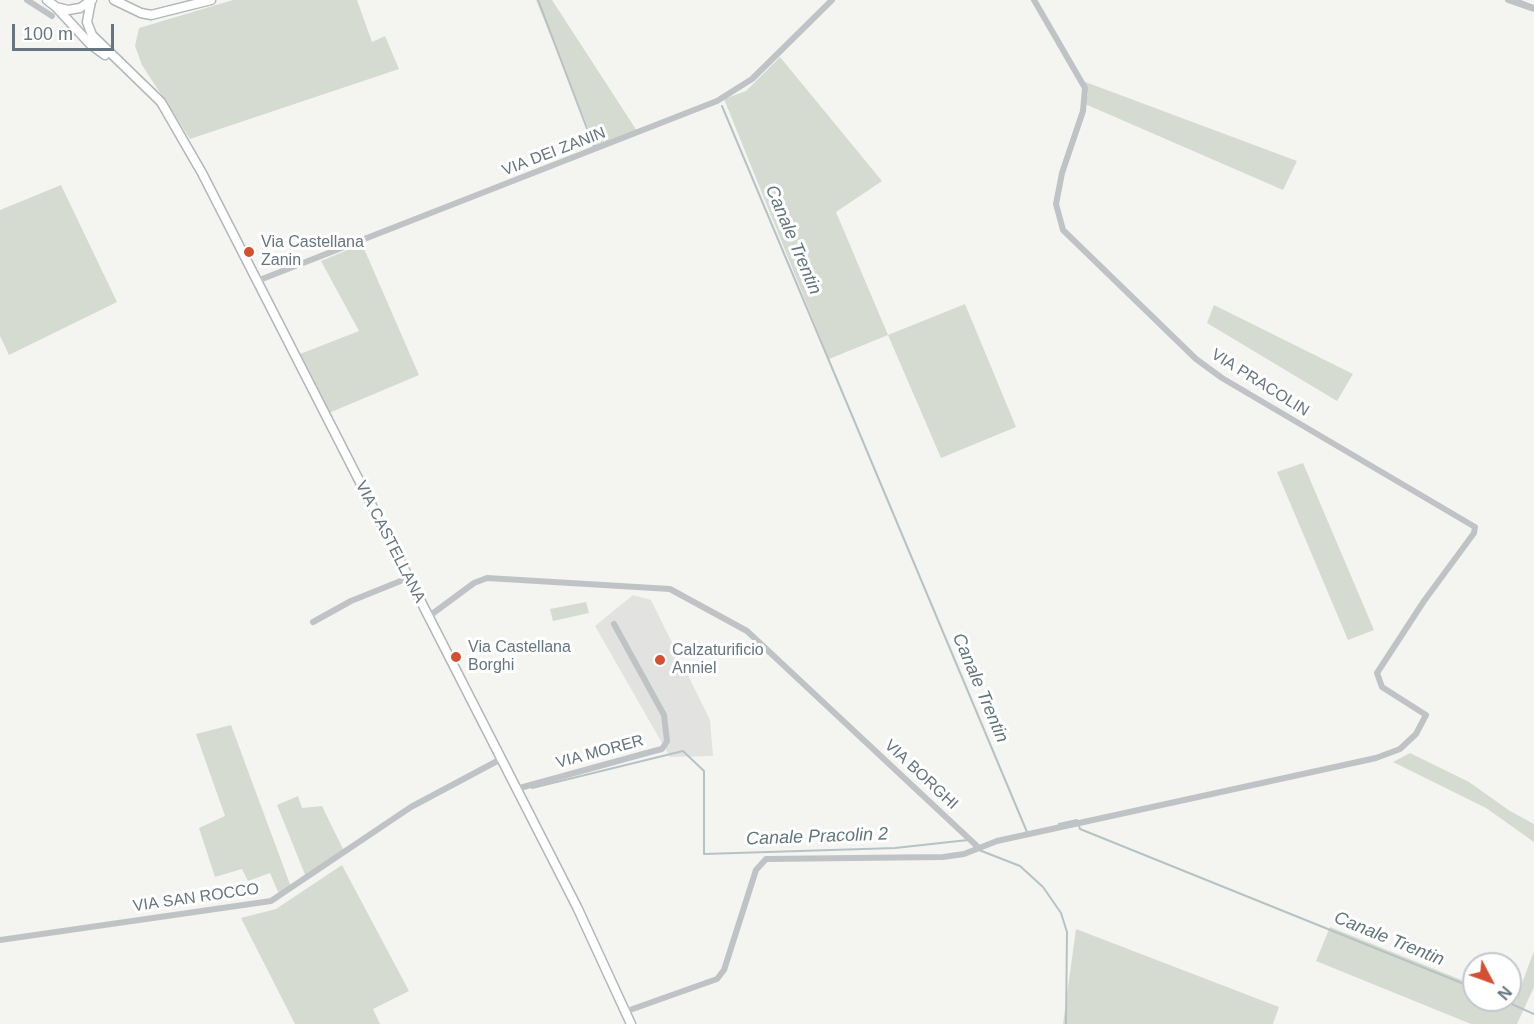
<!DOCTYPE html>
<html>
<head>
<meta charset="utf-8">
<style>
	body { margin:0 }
	#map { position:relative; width:1534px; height:1024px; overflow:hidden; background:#f4f4f1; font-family:Helvetica,sans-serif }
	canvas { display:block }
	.north { position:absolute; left:1462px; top:952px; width:60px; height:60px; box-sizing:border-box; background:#fff; border:2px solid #c2c8cc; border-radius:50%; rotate:131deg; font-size:16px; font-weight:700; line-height:24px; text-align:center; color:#66757f }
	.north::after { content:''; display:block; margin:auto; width:21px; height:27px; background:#d35032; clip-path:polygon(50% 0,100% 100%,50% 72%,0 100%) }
	.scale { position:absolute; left:12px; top:24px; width:102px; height:27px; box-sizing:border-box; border:3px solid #66757f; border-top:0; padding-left:8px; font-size:18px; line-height:21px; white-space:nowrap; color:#66757f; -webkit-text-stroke:4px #fff; paint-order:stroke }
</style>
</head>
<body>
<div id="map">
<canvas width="1534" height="1024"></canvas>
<div class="north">N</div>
<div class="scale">100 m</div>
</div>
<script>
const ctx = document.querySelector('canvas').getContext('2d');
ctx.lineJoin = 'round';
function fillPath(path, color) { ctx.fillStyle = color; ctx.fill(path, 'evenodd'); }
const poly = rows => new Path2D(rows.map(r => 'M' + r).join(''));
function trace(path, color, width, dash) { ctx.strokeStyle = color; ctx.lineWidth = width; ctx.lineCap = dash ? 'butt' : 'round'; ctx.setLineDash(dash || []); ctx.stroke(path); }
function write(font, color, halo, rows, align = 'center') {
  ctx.font = font + ' Helvetica,sans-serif'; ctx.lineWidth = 6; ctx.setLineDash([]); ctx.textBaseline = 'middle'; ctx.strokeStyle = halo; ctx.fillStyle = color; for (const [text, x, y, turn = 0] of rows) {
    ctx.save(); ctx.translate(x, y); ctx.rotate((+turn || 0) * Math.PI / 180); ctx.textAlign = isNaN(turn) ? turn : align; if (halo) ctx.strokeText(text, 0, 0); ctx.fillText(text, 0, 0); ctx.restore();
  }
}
fillPath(poly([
	[633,595,651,600,710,720,713,756,670,757,595,626]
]), '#e2e3e1');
fillPath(poly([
	[233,0,357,0,372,42,385,36,399,69,190,139,142,65,135,46,139,28],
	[536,0,552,0,639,134,597,150],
	[780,57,882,181,836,212,888,335,965,304,1016,427,941,458,888,335,829,359,724,99,746,91],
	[1080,80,1297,161,1283,190,1085,104,1088,94],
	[61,185,117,302,9,355,0,336,0,210],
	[362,244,419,375,329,413,300,354,359,331,321,261],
	[1214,305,1353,374,1337,401,1207,323],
	[1303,463,1374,630,1348,640,1277,472],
	[586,602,589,613,553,621,550,609],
	[231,725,291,887,279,894,270,873,248,881,242,869,215,877,199,828,225,816,196,734],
	[1410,753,1469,782,1510,811,1534,824,1534,842,1486,808,1393,762],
	[298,796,302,808,322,806,344,851,306,877,277,805],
	[342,865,409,991,373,1009,380,1024,295,1024,241,918,276,909],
	[1330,927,1474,985,1474,1000,1515,1002,1534,951,1534,987,1517,1024,1471,1024,1316,961],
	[1076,929,1279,1007,1273,1024,1063,1024]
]), '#d6dbd2');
trace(poly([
	[538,0,594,147,596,146],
	[1518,0,1534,6],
	[722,106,1027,832],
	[532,788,683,751,704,771,704,854,895,848,968,840],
	[1059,824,1077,820,1080,829,1474,988],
	[979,850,1020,866,1043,887,1061,913,1067,932,1066,1024],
	[1503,1000,1534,1014]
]), '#b7c2c5', 2);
const secondary = poly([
	[47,0,56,7,68,10,80,8,92,0],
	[114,0,141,13,151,15,211,0],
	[91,1,87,22,92,35,161,102,202,173,577,907,631,1024],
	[56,7,91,45,105,55]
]);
trace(secondary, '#b2b7ba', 11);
trace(poly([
	[27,0,52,16],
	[1508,0,1534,9],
	[257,281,717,101,752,79,832,0],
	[428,617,474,583,487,578,670,589,747,631,979,848],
	[313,622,351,601,408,578],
	[516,789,654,751,662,749,667,741,664,715,614,624],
	[0,940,271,901,411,807,501,759],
	[627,1011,717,979,724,970,756,870,766,859,943,857,964,854,997,841,1376,758,1400,749,1416,734,1426,715,1382,687,1377,673,1424,601,1474,533,1475,527,1222,378,1196,359,1063,230,1056,204,1062,173,1083,111,1085,88,1034,0]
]), '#c0c3c6', 6);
trace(secondary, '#fff', 8);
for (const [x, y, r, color] of [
	[249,252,6,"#d35032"],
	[456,657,6,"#d35032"],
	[660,660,6,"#d35032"]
]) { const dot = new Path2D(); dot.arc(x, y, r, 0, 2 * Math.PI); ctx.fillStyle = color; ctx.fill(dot); trace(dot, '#fff', 2); }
write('16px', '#66757f', '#fff', [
	["VIA DEI ZANIN",554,152,-21],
	["VIA PRACOLIN",1260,383,32],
	["VIA CASTELLANA",390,542,63],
	["VIA MORER",600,752,-15],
	["VIA BORGHI",921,775,43],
	["VIA SAN ROCCO",196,898,-8]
]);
write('16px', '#66757f', '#fff', [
	["Via Castellana",261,243],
	["Zanin",261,261],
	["Via Castellana",468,648],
	["Borghi",468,666],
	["Calzaturificio",672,651],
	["Anniel",672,669]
], 'left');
write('italic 18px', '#62777c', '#fff', [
	["Canale Trentin",793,240,67],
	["Canale Trentin",980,688,67],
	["Canale Pracolin 2",817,837,-2],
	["Canale Trentin",1389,939,22]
]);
</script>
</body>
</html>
